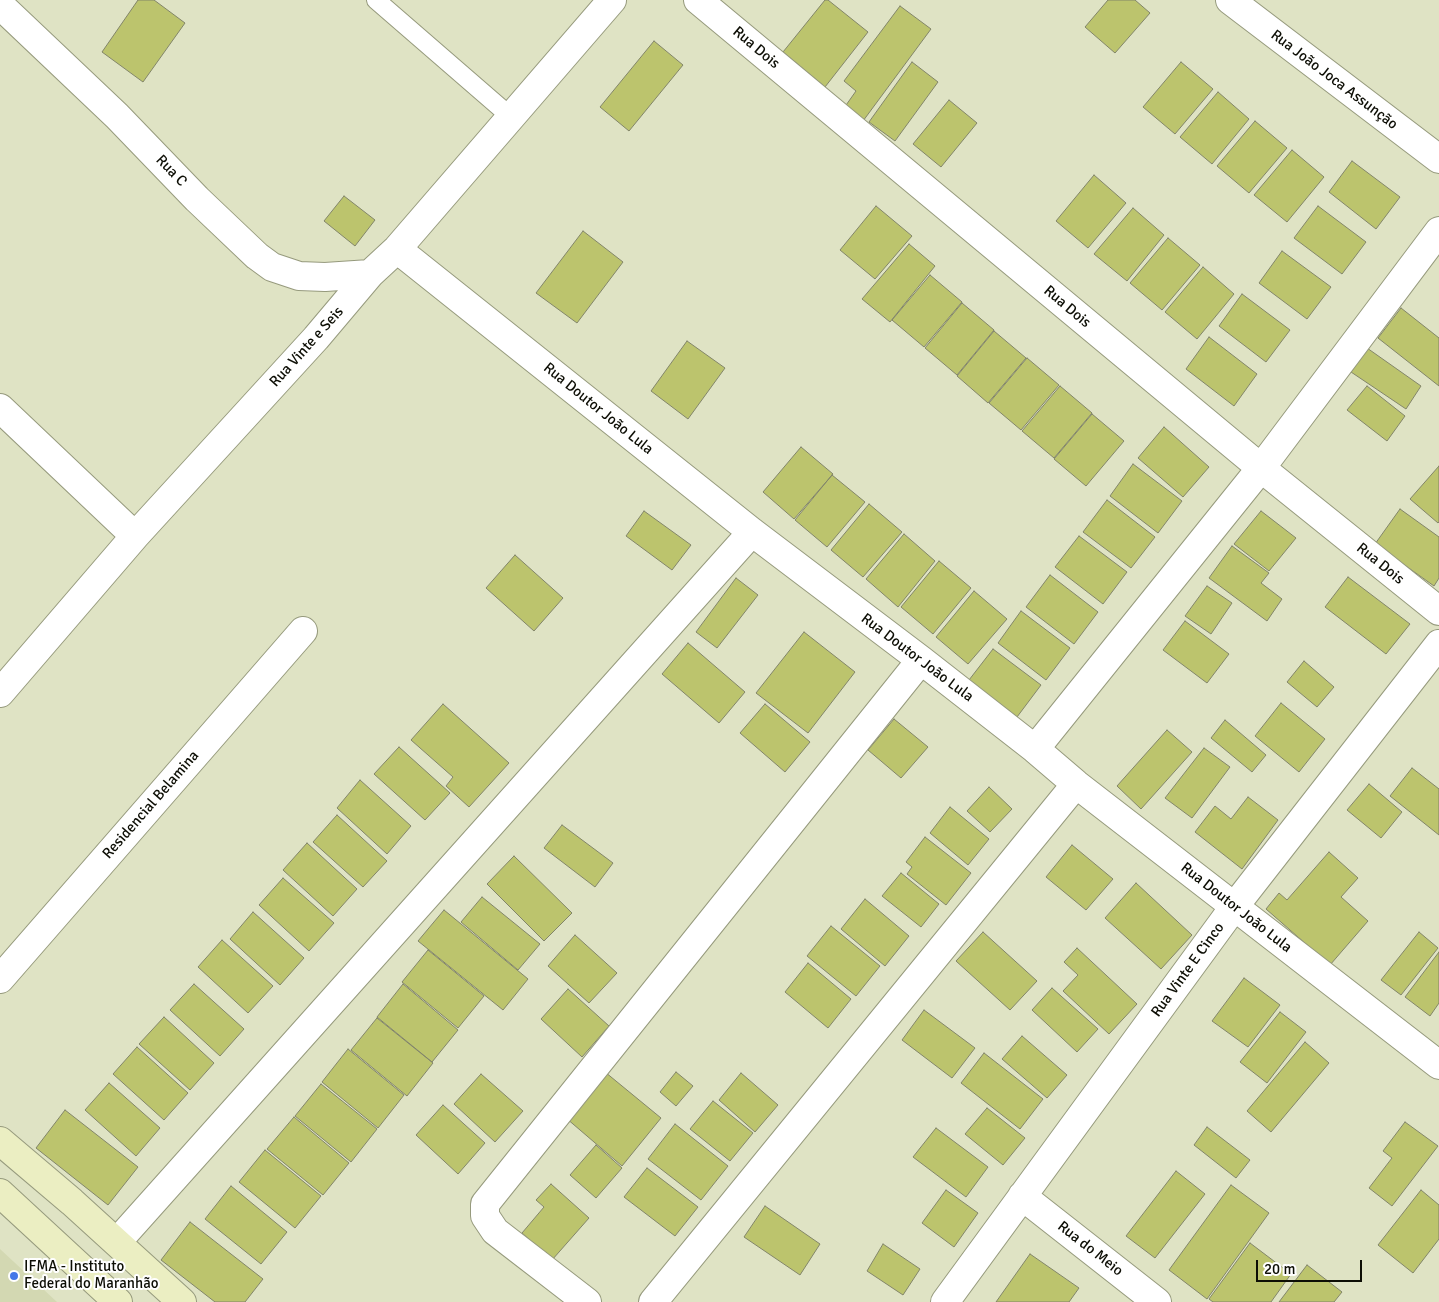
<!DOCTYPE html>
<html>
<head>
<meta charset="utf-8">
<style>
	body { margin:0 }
	#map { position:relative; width:1439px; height:1302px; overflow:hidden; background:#dfe3c4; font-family:Signika,sans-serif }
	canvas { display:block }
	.scale { position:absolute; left:1256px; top:1260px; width:106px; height:22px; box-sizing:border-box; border:2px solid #0d0e05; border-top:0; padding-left:6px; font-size:15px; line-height:18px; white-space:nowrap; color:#0d0e05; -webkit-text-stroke:4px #fff; paint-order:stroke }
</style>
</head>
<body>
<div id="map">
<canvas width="1439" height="1302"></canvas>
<div class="scale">20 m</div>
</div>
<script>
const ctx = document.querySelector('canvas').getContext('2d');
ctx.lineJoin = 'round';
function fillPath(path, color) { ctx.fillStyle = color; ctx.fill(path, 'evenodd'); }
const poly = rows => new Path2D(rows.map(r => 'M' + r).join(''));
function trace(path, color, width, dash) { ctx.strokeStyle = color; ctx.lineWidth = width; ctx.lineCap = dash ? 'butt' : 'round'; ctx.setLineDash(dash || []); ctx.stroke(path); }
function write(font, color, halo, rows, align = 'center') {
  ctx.font = font + ' Signika,sans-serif'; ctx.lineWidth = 4; ctx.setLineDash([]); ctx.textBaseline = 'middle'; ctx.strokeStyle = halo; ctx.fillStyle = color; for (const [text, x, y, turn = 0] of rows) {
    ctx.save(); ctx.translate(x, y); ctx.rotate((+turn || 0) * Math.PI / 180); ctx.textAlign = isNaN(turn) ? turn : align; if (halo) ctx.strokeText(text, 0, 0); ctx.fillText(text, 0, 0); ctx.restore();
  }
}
fillPath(poly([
	[0,1249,57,1302,0,1302]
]), '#d3d8b2');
const building = poly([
	[138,0,154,0,185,23,143,82,102,52,138,0],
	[825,0,828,0,868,32,825,87,783,52,825,0],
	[1108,0,1135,0,1150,13,1115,53,1085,27,1108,0],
	[900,6,931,29,863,121,844,108,856,91,844,81,900,6],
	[654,41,683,65,629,131,600,107,654,41],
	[912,62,938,82,895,141,869,122,912,62],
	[1181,62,1213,89,1175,134,1143,107,1181,62],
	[1218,92,1249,119,1212,164,1180,137,1218,92],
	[949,100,977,123,941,167,913,144,949,100],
	[1255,121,1287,148,1249,193,1217,166,1255,121],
	[1292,150,1324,177,1287,222,1254,195,1292,150],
	[1352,161,1400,197,1376,229,1329,192,1352,161],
	[1094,175,1126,203,1088,248,1056,221,1094,175],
	[344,196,375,220,355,246,324,221,344,196],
	[876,206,912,236,875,279,840,250,876,206],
	[1318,206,1366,242,1342,274,1294,238,1318,206],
	[1133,208,1164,235,1127,281,1094,254,1133,208],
	[583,231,623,262,577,323,536,293,583,231],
	[1168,238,1200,265,1162,310,1130,283,1168,238],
	[909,244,935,266,890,322,862,299,909,244],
	[1282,251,1331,287,1307,319,1259,283,1282,251],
	[1203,267,1234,294,1197,339,1165,312,1203,267],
	[930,275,962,302,924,347,892,320,930,275],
	[1242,294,1290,330,1266,362,1219,326,1242,294],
	[962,303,994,330,957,375,925,348,962,303],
	[1401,308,1439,338,1439,386,1378,338,1401,308],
	[994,331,1026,358,988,403,957,376,994,331],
	[1209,337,1257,374,1234,406,1186,369,1209,337],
	[687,341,725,368,688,419,651,391,687,341],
	[1367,348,1421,386,1406,409,1351,372,1367,348],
	[1027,358,1059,385,1021,430,989,403,1027,358],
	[1060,386,1092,413,1054,458,1022,431,1060,386],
	[1367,386,1405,416,1387,441,1347,410,1367,386],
	[1092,414,1124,441,1086,486,1054,459,1092,414],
	[1164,427,1209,467,1183,497,1138,458,1164,427],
	[801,447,833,474,794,519,763,492,801,447],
	[1133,464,1182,501,1158,533,1110,496,1133,464],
	[1439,466,1439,522,1438,523,1410,499,1439,466],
	[832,475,865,502,827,547,795,520,832,475],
	[1107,500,1155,537,1131,568,1083,532,1107,500],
	[869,504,902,532,863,577,831,550,869,504],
	[1400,509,1439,537,1439,578,1434,586,1375,544,1400,509],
	[644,511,691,545,672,570,626,536,644,511],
	[1261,511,1296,538,1269,571,1234,544,1261,511],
	[904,534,935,561,898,607,866,579,904,534],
	[1079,536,1127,572,1103,604,1055,567,1079,536],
	[1232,546,1269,573,1261,583,1282,599,1267,621,1209,578,1232,546],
	[515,555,563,598,534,631,486,588,515,555],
	[939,561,971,588,933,634,901,607,939,561],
	[1050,575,1098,612,1074,644,1026,607,1050,575],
	[1348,577,1410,624,1386,654,1325,607,1348,577],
	[736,578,758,595,717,648,696,632,736,578],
	[1207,586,1232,603,1211,634,1185,616,1207,586],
	[974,591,1007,619,968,664,936,637,974,591],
	[1021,611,1070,648,1046,680,998,643,1021,611],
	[1185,621,1229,654,1207,683,1163,650,1185,621],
	[804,632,855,672,808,733,756,693,804,632],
	[688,643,745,692,719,723,662,674,688,643],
	[993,649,1041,685,1017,717,969,680,993,649],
	[1304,661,1334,687,1317,707,1287,682,1304,661],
	[1281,703,1325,739,1299,772,1255,736,1281,703],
	[443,704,509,763,469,807,446,786,453,777,411,740,443,704],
	[765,704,810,742,785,772,740,733,765,704],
	[894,719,928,747,901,778,868,750,894,719],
	[1225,720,1266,755,1252,772,1211,738,1225,720],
	[1167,730,1192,752,1141,809,1117,786,1167,730],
	[399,747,450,793,425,820,374,774,399,747],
	[1204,748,1230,767,1192,818,1165,798,1204,748],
	[1412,768,1439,789,1439,835,1390,796,1412,768],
	[360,780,411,826,387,854,337,808,360,780],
	[1369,784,1402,812,1381,838,1347,810,1369,784],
	[989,787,1012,809,990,832,967,811,989,787],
	[1248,797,1278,820,1242,869,1195,832,1215,806,1231,819,1248,797],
	[950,807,989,839,968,865,930,833,950,807],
	[337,815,387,861,363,887,313,842,337,815],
	[562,825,613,863,595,887,544,848,562,825],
	[925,837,971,873,946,905,907,874,912,867,906,862,925,837],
	[307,843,357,889,333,916,283,870,307,843],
	[1072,845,1113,879,1086,910,1046,877,1072,845],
	[1329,852,1358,878,1341,897,1368,921,1330,965,1266,909,1279,893,1287,900,1329,852],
	[514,856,572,913,544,941,487,884,514,856],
	[901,873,939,904,921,927,882,896,901,873],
	[283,878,334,923,309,951,259,905,283,878],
	[1136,883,1192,935,1161,969,1105,918,1136,883],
	[482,897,540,944,518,970,461,922,482,897],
	[865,899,909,936,885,966,841,929,865,899],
	[444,910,528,979,503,1010,418,941,444,910],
	[253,912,304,958,280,985,230,939,253,912],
	[831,926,880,966,856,996,807,956,831,926],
	[983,932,1037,981,1010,1010,956,961,983,932],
	[1419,932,1438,948,1401,995,1381,980,1419,932],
	[575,935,617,973,589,1003,548,966,575,935],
	[222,940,273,986,248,1013,198,967,222,940],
	[1077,948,1137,1004,1109,1034,1063,991,1078,975,1064,962,1077,948],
	[428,950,484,996,458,1028,402,982,428,950],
	[1439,952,1439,1003,1430,1016,1405,997,1439,952],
	[808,963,851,999,828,1028,785,992,808,963],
	[1244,978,1280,1005,1248,1047,1212,1021,1244,978],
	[194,984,244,1029,220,1056,170,1010,194,984],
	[403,984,458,1030,432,1062,377,1017,403,984],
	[1052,988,1098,1029,1077,1052,1032,1010,1052,988],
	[568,989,609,1026,582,1057,541,1019,568,989],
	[924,1010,975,1048,952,1078,902,1040,924,1010],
	[1280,1012,1306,1032,1267,1083,1240,1062,1280,1012],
	[164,1017,214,1063,190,1090,139,1044,164,1017],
	[377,1018,433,1063,407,1096,351,1050,377,1018],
	[1022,1036,1067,1075,1047,1098,1002,1059,1022,1036],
	[1305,1042,1329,1063,1271,1132,1247,1111,1305,1042],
	[137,1047,188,1093,164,1120,113,1074,137,1047],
	[348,1049,404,1095,378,1128,322,1082,348,1049],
	[984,1053,1043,1099,1020,1129,961,1083,984,1053],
	[605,1072,661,1118,622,1166,566,1118,605,1072],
	[676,1072,693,1086,676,1106,660,1092,676,1072],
	[741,1073,778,1105,755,1132,719,1100,741,1073],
	[481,1074,523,1111,495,1142,454,1104,481,1074],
	[109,1083,160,1128,136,1156,85,1110,109,1083],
	[321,1084,377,1129,351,1162,295,1116,321,1084],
	[713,1101,753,1133,730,1161,690,1129,713,1101],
	[443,1105,485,1143,458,1174,416,1135,443,1105],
	[987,1108,1025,1138,1003,1165,965,1134,987,1108],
	[65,1110,138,1167,108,1205,36,1148,65,1110],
	[294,1117,349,1163,323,1195,267,1149,294,1117],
	[1405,1122,1438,1146,1392,1206,1369,1188,1392,1158,1383,1151,1405,1122],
	[675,1124,728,1166,701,1200,648,1159,675,1124],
	[1207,1127,1250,1160,1236,1178,1194,1145,1207,1127],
	[936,1128,988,1167,966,1197,913,1157,936,1128],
	[596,1145,622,1168,596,1198,570,1175,596,1145],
	[265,1150,321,1196,295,1228,239,1182,265,1150],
	[647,1168,698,1207,675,1236,624,1197,647,1168],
	[1176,1171,1205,1194,1155,1258,1126,1236,1176,1171],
	[551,1184,589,1218,552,1260,522,1233,544,1207,536,1200,551,1184],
	[1231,1185,1269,1213,1207,1299,1169,1270,1231,1185],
	[231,1186,287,1232,261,1264,205,1219,231,1186],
	[946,1190,978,1213,954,1247,922,1223,946,1190],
	[1421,1190,1439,1205,1439,1239,1413,1273,1378,1245,1421,1190],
	[765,1206,820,1244,800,1275,744,1237,765,1206],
	[190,1222,263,1279,245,1302,215,1302,161,1260,190,1222],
	[1250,1243,1291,1274,1271,1302,1213,1302,1209,1299,1250,1243],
	[883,1244,920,1269,903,1295,867,1271,883,1244],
	[1030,1254,1079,1288,1069,1302,996,1302,1030,1254],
	[1307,1265,1342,1292,1334,1302,1279,1302,1307,1265]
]);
fillPath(building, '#bcc46d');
trace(building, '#828569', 1);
const service = poly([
	[376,0,511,117]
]);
const minor = poly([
	[698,0,1261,468,1439,611],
	[1230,0,1439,159],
	[0,5,117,116,197,199,257,256,272,267,299,276,325,277,370,274],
	[397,249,752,532,921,660,1035,749,1076,784,1439,1065],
	[0,408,135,536],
	[0,693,135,536,316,338,370,274,397,249,612,0],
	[1035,749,1261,468,1439,231],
	[0,979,303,631],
	[1022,1196,1157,1302],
	[117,1242,752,532],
	[587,1302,495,1231,485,1216,485,1204,921,660],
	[653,1302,1076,784],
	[945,1302,1234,907,1439,644]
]);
const secondary = poly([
	[0,1141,72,1202,182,1302],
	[0,1193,118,1302]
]);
trace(service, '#969a7d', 20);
trace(minor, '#969a7d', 30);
trace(secondary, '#969a7d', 30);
trace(service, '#fff', 18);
trace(minor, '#fff', 28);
trace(secondary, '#ebeec2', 28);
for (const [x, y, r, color] of [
	[14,1276,5,"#4477e8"]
]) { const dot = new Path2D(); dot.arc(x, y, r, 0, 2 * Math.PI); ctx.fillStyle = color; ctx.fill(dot); trace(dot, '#fff', 2); }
write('15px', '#0d0e05', '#fff', [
	["Rua Dois",756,48,40],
	["Rua João Joca Assunção",1334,80,37],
	["Rua C",171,171,46],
	["Rua Dois",1067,307,40],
	["Rua Vinte e Seis",307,347,-48],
	["Rua Doutor João Lula",598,409,39],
	["Rua Dois",1380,564,39],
	["Rua Doutor João Lula",917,658,37],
	["Residencial Belamina",151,805,-49],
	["Rua Doutor João Lula",1236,908,38],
	["Rua Vinte E Cinco",1188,970,-54],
	["Rua do Meio",1090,1249,38]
]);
write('15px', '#0d0e05', '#fff', [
	["IFMA - Instituto",24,1267],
	["Federal do Maranhão",24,1284]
], 'left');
</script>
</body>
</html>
